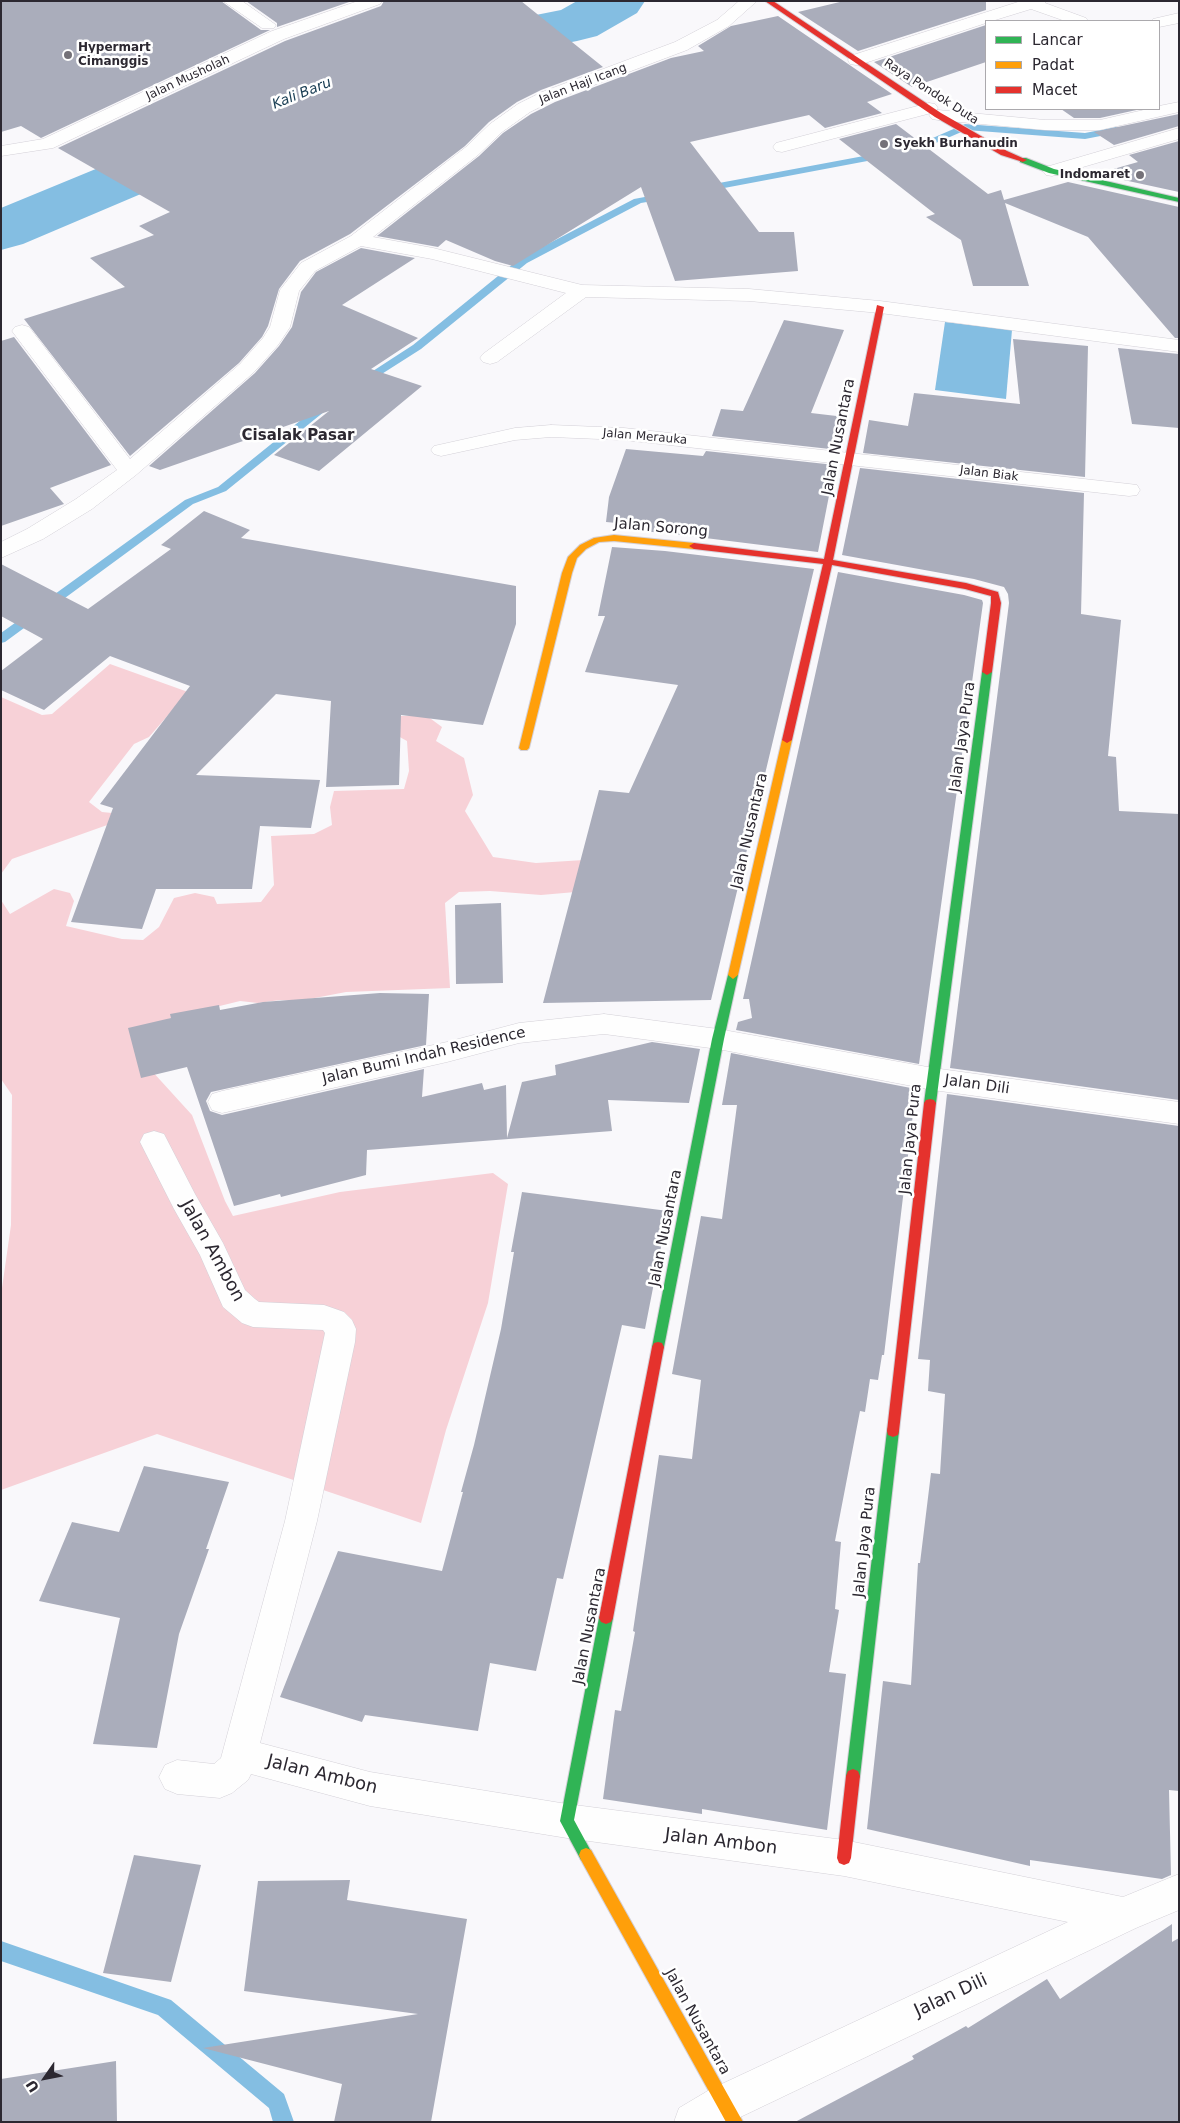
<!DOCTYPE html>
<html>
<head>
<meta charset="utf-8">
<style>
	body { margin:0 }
	#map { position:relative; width:1180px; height:2123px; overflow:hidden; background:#f9f8fb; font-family:"DejaVu Sans",sans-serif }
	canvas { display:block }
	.frame { position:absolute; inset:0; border:2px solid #2c2831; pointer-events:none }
	.legend { position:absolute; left:985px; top:20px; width:175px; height:90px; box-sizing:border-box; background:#fff; border:1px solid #aba9ad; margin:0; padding:6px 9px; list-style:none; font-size:15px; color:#2c2831 }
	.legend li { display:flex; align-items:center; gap:10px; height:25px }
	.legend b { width:25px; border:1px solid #aba9ad }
	.north { position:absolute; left:20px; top:2053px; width:50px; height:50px; -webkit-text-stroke:4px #fff; paint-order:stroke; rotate:237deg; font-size:14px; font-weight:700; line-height:20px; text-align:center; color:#2c2831 }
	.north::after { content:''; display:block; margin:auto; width:18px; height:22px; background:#2c2831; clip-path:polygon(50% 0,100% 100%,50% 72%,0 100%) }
</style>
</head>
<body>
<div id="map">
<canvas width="1180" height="2123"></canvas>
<div class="frame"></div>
<ul class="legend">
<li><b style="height:6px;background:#30b455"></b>Lancar</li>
<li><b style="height:6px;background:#ff9f0a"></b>Padat</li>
<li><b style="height:6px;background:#e5322d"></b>Macet</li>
</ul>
<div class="north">U</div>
</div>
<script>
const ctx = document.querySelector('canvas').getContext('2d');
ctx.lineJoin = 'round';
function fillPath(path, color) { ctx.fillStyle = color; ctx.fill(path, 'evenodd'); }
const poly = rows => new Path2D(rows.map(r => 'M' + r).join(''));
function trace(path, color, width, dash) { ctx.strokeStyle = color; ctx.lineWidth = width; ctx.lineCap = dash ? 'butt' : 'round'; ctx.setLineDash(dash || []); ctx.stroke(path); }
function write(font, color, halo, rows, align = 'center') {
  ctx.font = font + ' "DejaVu Sans",sans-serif'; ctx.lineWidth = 5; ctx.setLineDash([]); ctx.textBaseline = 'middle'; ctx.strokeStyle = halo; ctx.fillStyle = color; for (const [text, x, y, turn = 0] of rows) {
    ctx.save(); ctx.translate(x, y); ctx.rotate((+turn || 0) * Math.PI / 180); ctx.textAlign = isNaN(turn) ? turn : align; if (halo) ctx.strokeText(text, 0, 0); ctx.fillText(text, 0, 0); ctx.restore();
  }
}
fillPath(poly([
	[110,664,188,692,149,737,134,744,89,802,102,812,112,813,110,824,12,859,1,874,1,697,42,715,52,714],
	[395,716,427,716,442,727,436,741,464,758,473,795,465,811,493,857,536,863,584,860,587,891,541,895,490,891,459,892,445,903,450,988,346,992,299,1001,280,1000,258,1003,240,1001,171,1018,143,1028,151,1070,192,1115,225,1201,233,1216,340,1192,493,1173,508,1184,488,1303,446,1430,421,1523,157,1434,1,1490,1,1295,11,1225,12,1095,1,1079,1,900,10,914,54,889,70,893,74,901,66,926,122,939,143,940,159,927,174,898,195,893,214,897,217,904,261,902,274,885,271,836,314,834,332,825,330,807,334,791,404,789,409,771,407,741,396,735]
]), '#f7d1d7');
fillPath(poly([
	[945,322,1012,330,1006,399,935,390]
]), '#84bee2');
fillPath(poly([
	[965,124,1085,133,1116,127,1121,130,1116,133,1085,139,966,130,915,152,703,192,698,189,703,186,912,147,965,124],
	[666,193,670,194,670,198,641,203,527,263,421,349,366,384,358,384,356,382,413,345,519,259,634,199,666,193],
	[326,402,330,403,332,405,330,407,226,491,193,504,5,642,1,643,1,633,185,500,218,487,322,403,326,402],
	[1,1941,171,2000,284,2094,294,2122,273,2122,269,2108,158,2015,1,1961,1,1941]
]), '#84bee2');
fillPath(poly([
	[577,1,645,1,637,13,597,36,577,41,430,69,410,64,402,52,410,40,561,10,577,1],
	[233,108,254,113,262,126,254,139,162,185,23,244,1,250,1,208,120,159,212,113,233,108]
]), '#84bee2');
fillPath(poly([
	[1,1,221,1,261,30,270,30,41,138,21,126,1,132],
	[246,1,352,1,277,27,277,23],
	[384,1,521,1,603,67,541,90,517,102,489,122,465,146,350,234,300,261,279,289,268,326,262,337,239,363,130,456,24,319,125,287,90,258,154,235,139,226,170,212,58,148,285,41,381,6],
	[844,1,986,1,986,10,858,51,798,12],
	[778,16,892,94,867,102,882,113,825,128,809,115,690,142,759,232,794,232,798,271,675,281,641,187,513,266,495,261,446,240,438,247,377,236,479,156,503,133,531,114,555,102,671,58,704,51,698,46,731,26],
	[986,25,986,62,912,87,874,62],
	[1061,109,1141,109,1100,118,1074,118],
	[1179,114,1179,126,1114,145,1094,132],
	[896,124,988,194,1001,190,1004,200,1068,182,1179,207,1179,338,1175,338,1088,237,1005,203,1029,286,973,286,961,240,926,217,935,214,839,139],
	[1179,141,1179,192,1096,174,1138,162,1129,155],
	[361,248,415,258,342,305,418,338,371,369,422,386,319,471,274,455,329,411,160,470,149,466,255,373,279,346,292,327,301,292,316,272],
	[784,320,844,330,811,413,845,417,839,450,712,436,721,409,743,411],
	[14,337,111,465,50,488,64,504,1,526,1,341],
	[1013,339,1088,346,1085,477,863,453,869,420,908,426,914,393,1020,404],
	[1118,348,1179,354,1179,428,1132,424],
	[626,449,703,456,706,451,835,465,818,552,665,533,615,529,617,523,606,522,609,497],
	[860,468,1084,493,1081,614,1121,620,1108,756,1116,757,1119,811,1179,814,1179,1100,950,1068,1009,603,1008,594,1004,587,974,579,842,555],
	[204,511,250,530,241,538,516,586,516,624,483,725,401,715,399,785,326,787,331,701,276,694,196,775,320,780,311,828,260,826,252,889,156,889,142,929,71,922,113,808,100,804,190,686,110,656,44,710,1,690,1,671,43,639,1,616,1,564,88,609,171,549,161,545],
	[612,547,665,551,814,569,711,1000,543,1003,599,790,629,793,678,685,585,672,605,616,598,616],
	[838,572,964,595,982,600,983,603,919,1064,736,1030,738,1022,752,1018,749,999,743,999],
	[501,903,503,983,456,984,455,905],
	[380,993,429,994,426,1045,211,1092,206,1101,210,1111,222,1115,424,1069,422,1097,482,1083,484,1090,506,1085,507,1138,522,1082,556,1075,555,1065,652,1042,700,1049,689,1103,608,1100,612,1131,367,1150,366,1175,281,1197,280,1194,234,1206,187,1067,141,1078,128,1028,171,1018,170,1014,219,1005,220,1010,263,1002],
	[731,1053,916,1089,884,1355,882,1355,878,1380,870,1379,865,1412,860,1411,835,1541,841,1542,835,1609,839,1610,829,1672,846,1674,827,1830,702,1809,702,1814,603,1799,615,1710,621,1711,635,1632,633,1631,659,1455,692,1459,701,1380,672,1374,701,1216,722,1219,737,1105,722,1105],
	[947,1094,1179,1126,1179,1791,1169,1790,1171,1875,1162,1879,1030,1860,1030,1866,867,1829,883,1681,911,1685,918,1563,920,1563,931,1473,940,1474,945,1394,928,1391,930,1360,918,1359],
	[522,1192,668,1211,645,1329,622,1325,563,1579,557,1578,536,1671,490,1663,478,1731,365,1715,362,1722,280,1697,338,1551,442,1571,463,1492,461,1492,474,1445,501,1329,514,1252,511,1252],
	[144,1466,229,1482,206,1549,209,1549,179,1634,157,1748,93,1744,120,1618,39,1601,72,1522,119,1532],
	[134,1855,201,1865,171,1982,103,1973],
	[350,1880,347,1900,467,1919,431,2122,334,2122,342,2084,203,2048,418,2014,244,1991,258,1881],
	[1172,1924,1172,1942,1179,1938,1179,2122,795,2122,914,2059,912,2056,966,2026,968,2028,1047,1979,1060,1999],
	[116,2061,117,2122,1,2122,1,2079]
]), '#aaadbb');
const lane = poly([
	[223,1,242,1,276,25,274,28,262,28,223,1],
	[1021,1,1046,1,1045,3,1086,18,1088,21,1065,21,1031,9,992,21,986,21,986,23,862,64,856,65,850,64,848,60,850,56,1021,1],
	[1179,13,1179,23,1159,27,1159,21,1151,21,1153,19,1179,13],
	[929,103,935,104,938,108,935,112,782,152,776,151,773,147,776,143,929,103]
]);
const street = poly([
	[358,1,382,1,380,4,284,39,53,148,1,156,1,146,43,139,272,31,358,1],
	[739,1,757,1,729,26,687,50,554,100,530,112,502,132,478,155,373,237,433,248,582,285,749,289,880,301,1179,340,1179,352,880,313,749,301,586,297,497,362,490,364,483,362,480,358,483,354,566,293,432,259,361,246,315,271,299,291,290,327,278,345,254,372,136,475,92,509,43,539,1,558,1,542,27,529,76,499,117,470,15,335,12,331,15,327,22,325,29,327,130,459,240,364,263,338,270,327,280,290,301,263,351,236,466,147,490,124,518,104,542,92,675,42,717,20,739,1],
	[1179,102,1179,112,1100,130,1045,130,938,120,932,119,929,115,932,111,938,110,1045,120,1100,120,1148,109,1159,109,1159,106,1179,102],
	[1179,128,1179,139,1052,176,1046,175,1043,171,1046,167,1179,128],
	[551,425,624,428,1129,484,1137,485,1140,490,1137,495,1129,496,624,440,551,437,515,440,441,456,434,454,431,450,434,446,515,428,551,425],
	[604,1014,718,1029,933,1068,1179,1102,1179,1124,933,1090,718,1049,604,1034,519,1043,447,1062,222,1113,212,1110,208,1102,212,1094,222,1091,447,1042,519,1023,604,1014],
	[154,1131,164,1134,195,1194,223,1243,245,1290,255,1299,259,1302,324,1305,344,1312,352,1320,356,1329,355,1342,317,1521,260,1743,370,1772,567,1804,844,1840,1123,1897,1179,1874,1179,1910,1136,1928,730,2122,674,2122,679,2108,711,2089,1068,1922,844,1876,567,1838,370,1806,251,1774,248,1780,232,1793,220,1798,177,1794,165,1789,159,1777,165,1765,177,1760,214,1764,221,1758,285,1521,325,1333,323,1330,253,1327,242,1323,223,1307,200,1255,174,1209,140,1142,144,1134,154,1131]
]);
const fast = poly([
	[1020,158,1026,158,1054,169,1179,198,1179,202,1049,173,1020,162,1020,158],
	[987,669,992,672,936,1103,934,1106,930,1107,926,1106,924,1103,982,672,987,669],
	[733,971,738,975,724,1039,664,1347,662,1351,658,1352,654,1351,652,1347,712,1039,728,975,733,971],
	[893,1425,898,1427,899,1431,860,1776,858,1781,853,1783,848,1781,846,1776,887,1431,888,1427,893,1425],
	[606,1612,611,1614,613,1618,574,1820,593,1855,591,1860,586,1862,581,1860,560,1821,599,1618,601,1614,606,1612]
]);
const slow = poly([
	[614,535,694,543,699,546,694,549,614,541,599,542,586,549,577,558,572,573,529,748,527,750,521,750,519,748,562,573,568,557,580,545,594,538,614,535],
	[787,737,792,740,738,975,733,979,728,975,782,740,787,737],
	[586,1848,591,1850,743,2122,726,2122,581,1860,579,1855,581,1850,586,1848]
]);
const jam = poly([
	[765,1,773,1,941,113,1007,151,1027,160,1023,162,1001,155,935,117,765,1],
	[877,305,884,307,833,560,966,583,998,592,1001,603,992,672,987,675,982,672,991,603,991,596,965,589,832,565,792,740,787,743,782,740,823,564,694,549,689,546,694,543,824,559,877,305],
	[930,1099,934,1100,936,1103,899,1431,898,1435,893,1437,888,1435,887,1431,924,1103,926,1100,930,1099],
	[658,1342,662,1343,664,1347,613,1618,611,1622,606,1624,601,1622,599,1618,652,1347,654,1343,658,1342],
	[853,1769,858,1771,860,1776,851,1858,849,1863,844,1865,839,1863,837,1858,846,1776,848,1771,853,1769]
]);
trace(lane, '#d3d0d7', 1);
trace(street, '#d3d0d7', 1);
trace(fast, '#d3d0d7', 2);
trace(slow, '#d3d0d7', 2);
trace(jam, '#d3d0d7', 2);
fillPath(lane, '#fefefe');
fillPath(street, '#fefefe');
fillPath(fast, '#30b455');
fillPath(slow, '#ff9f0a');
fillPath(jam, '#e5322d');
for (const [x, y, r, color] of [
	[68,55,5,"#747178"],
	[884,144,5,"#747178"],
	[1140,175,5,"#747178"]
]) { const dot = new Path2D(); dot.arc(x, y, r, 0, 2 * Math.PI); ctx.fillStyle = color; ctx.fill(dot); trace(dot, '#fff', 2); }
write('bold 12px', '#2c2831', '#fff', [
	["Hypermart",78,48],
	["Cimanggis",78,62],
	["Syekh Burhanudin",894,144],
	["Indomaret",1130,175,"right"]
], 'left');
write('12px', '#2c2831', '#fff', [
	["Jalan Musholah",188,78,-25],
	["Jalan Haji Icang",583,84,-21],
	["Raya Pondok Duta",931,92,33],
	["Jalan Merauka",645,437,5],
	["Jalan Biak",989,474,7]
]);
write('italic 14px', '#1c4056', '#fff', [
	["Kali Baru",302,94,-22]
]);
write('bold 15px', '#2c2831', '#fff', [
	["Cisalak Pasar",298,436]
]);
write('15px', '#2c2831', '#fff', [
	["Jalan Nusantara",839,437,-79],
	["Jalan Sorong",661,528,5],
	["Jalan Jaya Pura",963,737,-82],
	["Jalan Nusantara",750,831,-77],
	["Jalan Bumi Indah Residence",424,1056,-13],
	["Jalan Dili",977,1085,8],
	["Jalan Jaya Pura",911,1139,-84],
	["Jalan Nusantara",666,1228,-79],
	["Jalan Jaya Pura",865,1542,-84],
	["Jalan Nusantara",590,1626,-79],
	["Jalan Nusantara",697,2022,61]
]);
write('18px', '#2c2831', '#fff', [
	["Jalan Ambon",212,1251,61],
	["Jalan Ambon",322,1775,14],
	["Jalan Ambon",721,1842,7],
	["Jalan Dili",951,1996,-25]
]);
</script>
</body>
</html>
